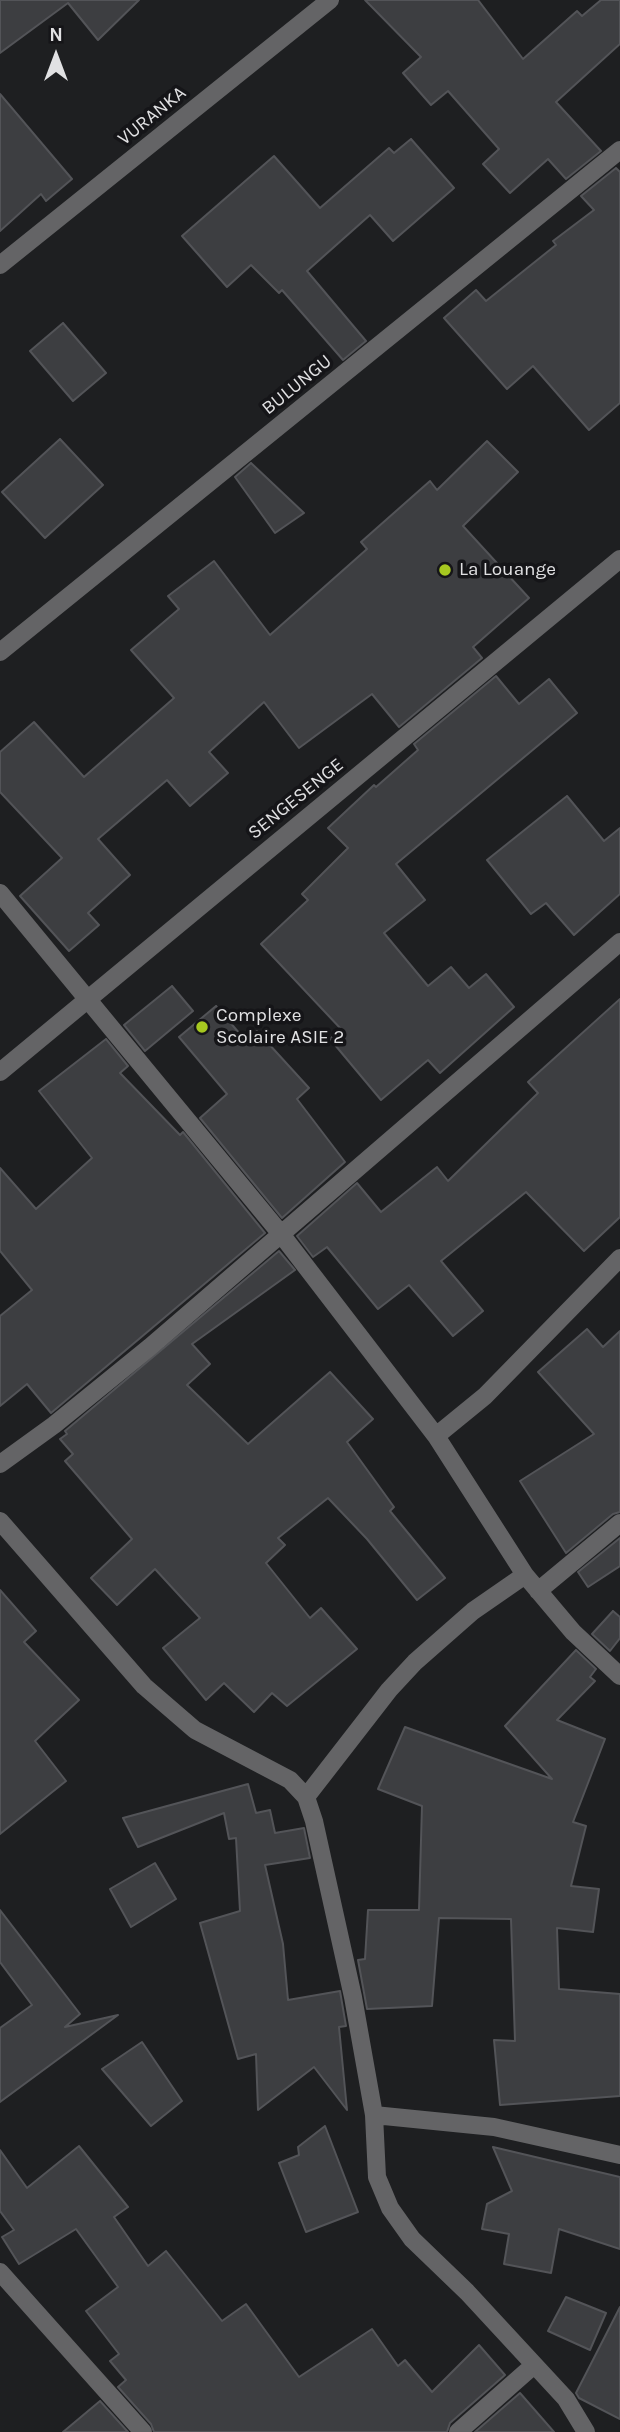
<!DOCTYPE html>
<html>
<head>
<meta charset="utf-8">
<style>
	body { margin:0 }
	#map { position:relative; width:620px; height:2432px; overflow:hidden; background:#1e1f21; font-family:Karla,sans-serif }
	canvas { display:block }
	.north { position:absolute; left:21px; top:21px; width:70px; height:70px; -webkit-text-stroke:5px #151518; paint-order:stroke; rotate:0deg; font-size:19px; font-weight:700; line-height:28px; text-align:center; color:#e1e1e3 }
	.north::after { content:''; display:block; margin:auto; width:24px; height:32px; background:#e1e1e3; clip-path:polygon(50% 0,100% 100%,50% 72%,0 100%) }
</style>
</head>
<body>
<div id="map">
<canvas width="620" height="2432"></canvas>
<div class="north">N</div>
</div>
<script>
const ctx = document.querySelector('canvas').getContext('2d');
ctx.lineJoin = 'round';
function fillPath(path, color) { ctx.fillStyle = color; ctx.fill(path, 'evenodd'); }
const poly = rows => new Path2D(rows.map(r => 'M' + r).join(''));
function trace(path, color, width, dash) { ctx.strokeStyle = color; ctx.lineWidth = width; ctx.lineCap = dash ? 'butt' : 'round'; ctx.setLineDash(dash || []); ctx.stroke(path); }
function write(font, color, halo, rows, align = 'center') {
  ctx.font = font + ' Karla,sans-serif'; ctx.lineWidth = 7; ctx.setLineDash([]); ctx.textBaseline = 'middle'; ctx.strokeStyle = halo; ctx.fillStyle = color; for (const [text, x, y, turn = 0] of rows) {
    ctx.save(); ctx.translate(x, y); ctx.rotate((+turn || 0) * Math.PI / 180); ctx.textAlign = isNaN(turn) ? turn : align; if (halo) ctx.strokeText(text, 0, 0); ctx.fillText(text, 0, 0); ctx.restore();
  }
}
const building = poly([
	[0,0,139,0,98,40,68,3,0,53,0,0],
	[365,0,478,0,523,59,577,11,582,16,601,0,620,0,620,44,556,102,601,151,566,179,548,159,510,193,483,164,499,149,448,91,431,105,403,73,421,57,365,0],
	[0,94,72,179,46,201,41,194,0,231,0,94],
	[411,139,454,188,393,241,370,215,307,271,366,341,343,360,282,290,279,293,251,265,227,287,182,236,274,156,320,208,389,148,394,153,411,139],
	[616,168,620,172,620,403,589,430,533,366,507,389,444,318,476,290,486,301,556,245,553,241,594,210,581,196,616,168],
	[63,323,106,373,73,401,30,351,63,323],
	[60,439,103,485,45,538,2,492,60,439],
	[487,441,518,472,463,526,529,598,473,647,482,658,399,727,372,694,299,748,264,702,209,752,228,773,190,806,167,780,98,839,130,875,88,913,99,925,69,951,20,896,62,858,0,792,0,752,34,722,84,777,174,698,131,650,179,609,168,596,214,561,270,635,367,549,361,542,430,481,437,490,487,441],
	[251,463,304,513,275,533,235,477,251,463],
	[496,676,519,704,549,679,577,713,396,864,425,900,384,933,428,986,451,967,469,988,486,974,514,1007,440,1073,428,1060,381,1100,330,1039,341,1029,261,944,308,900,302,894,348,848,328,828,374,785,376,787,418,750,414,744,496,676],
	[567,796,604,841,620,828,620,894,574,935,546,903,531,914,487,860,567,796],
	[172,986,193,1011,145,1051,124,1025,172,986],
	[620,999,620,1217,584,1251,526,1192,441,1261,483,1311,453,1336,409,1285,378,1309,327,1247,313,1257,297,1236,357,1183,381,1212,437,1167,448,1181,538,1093,528,1082,620,999],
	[216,1006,246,1041,257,1031,309,1088,297,1099,345,1162,282,1218,200,1118,227,1094,179,1037,216,1006],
	[106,1039,128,1066,120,1073,180,1135,183,1132,265,1233,51,1413,27,1384,0,1406,0,1316,32,1290,0,1251,0,1168,36,1209,92,1158,39,1091,106,1039],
	[279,1251,295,1270,192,1344,210,1364,187,1385,248,1444,330,1372,373,1419,347,1442,394,1507,390,1511,445,1578,417,1600,367,1539,328,1498,278,1538,285,1545,266,1563,310,1618,321,1608,357,1649,287,1706,272,1693,254,1712,224,1683,206,1700,163,1648,200,1618,155,1569,117,1605,91,1578,132,1539,65,1461,73,1454,60,1439,67,1434,65,1431,279,1251],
	[587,1329,603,1347,620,1331,620,1512,613,1514,566,1553,520,1481,594,1434,538,1372,587,1329],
	[620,1538,620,1566,588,1587,578,1572,620,1538],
	[0,1590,36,1631,24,1642,79,1700,35,1741,66,1781,0,1834,0,1590],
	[613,1611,620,1617,620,1638,610,1651,592,1634,613,1611],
	[576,1650,596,1669,590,1677,595,1681,557,1720,605,1739,573,1822,586,1826,571,1886,599,1889,593,1932,557,1928,559,1989,620,1994,620,2096,500,2105,494,2040,515,2041,511,1919,439,1918,432,2006,367,2009,358,1960,365,1959,368,1910,419,1910,422,1806,378,1789,405,1727,552,1779,505,1726,576,1650],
	[248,1784,256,1813,270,1810,275,1833,304,1828,310,1858,265,1865,283,1944,288,2000,340,1991,346,2026,339,2027,347,2110,314,2067,258,2110,256,2054,238,2059,200,1923,240,1911,236,1838,229,1839,224,1813,138,1847,123,1818,248,1784],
	[155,1863,176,1899,131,1927,110,1889,155,1863],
	[0,1910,80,2014,65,2027,118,2015,0,2102,0,2028,32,2005,0,1962,0,1910],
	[142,2042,182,2101,151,2126,102,2069,142,2042],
	[325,2126,358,2212,306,2232,279,2163,299,2155,298,2147,325,2126],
	[79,2146,128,2207,114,2217,148,2266,166,2251,222,2321,246,2304,299,2377,372,2329,398,2366,405,2360,432,2392,479,2345,505,2375,450,2423,447,2432,154,2432,151,2424,118,2387,126,2380,110,2361,119,2354,86,2311,118,2287,76,2229,19,2264,2,2237,14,2230,0,2211,0,2150,27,2188,79,2146],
	[493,2147,620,2177,620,2249,559,2229,551,2273,504,2264,509,2234,482,2229,487,2204,512,2191,493,2147],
	[566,2297,606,2313,590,2350,548,2331,566,2297],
	[620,2307,620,2419,579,2398,576,2393,620,2307],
	[520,2393,554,2432,475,2432,520,2393],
	[100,2401,128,2432,63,2432,100,2401]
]);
fillPath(building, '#3d3e41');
trace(building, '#535458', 2);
trace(poly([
	[0,265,330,0],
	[0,652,620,150],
	[0,893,281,1234,436,1436,525,1575,573,1632,620,1676],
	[0,1072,620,559],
	[436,1436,485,1396,620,1258],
	[0,1464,54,1425,150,1347,620,942],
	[0,1521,144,1686,195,1730,290,1780,306,1797,314,1821,353,1997,374,2115,377,2177,390,2208,412,2239,467,2292,566,2399,586,2432],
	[538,1591,620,1523],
	[306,1797,389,1690,415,1662,473,1611,525,1575],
	[374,2115,494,2127,620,2155],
	[0,2272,143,2432],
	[458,2432,534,2365]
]), '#646466', 18);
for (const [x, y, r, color] of [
	[445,570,7,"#a6c820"],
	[202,1027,7,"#a6c820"]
]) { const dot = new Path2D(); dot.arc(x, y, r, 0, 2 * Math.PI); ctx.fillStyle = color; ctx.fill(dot); trace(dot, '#151518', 2.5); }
write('19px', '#e1e1e3', '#151518', [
	["VURANKA",152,116,-39],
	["BULUNGU",297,385,-39],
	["SENGESENGE",296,799,-39]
]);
write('19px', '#e1e1e3', '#151518', [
	["La Louange",459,570],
	["Complexe",216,1016],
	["Scolaire ASIE 2",216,1038]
], 'left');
</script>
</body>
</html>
